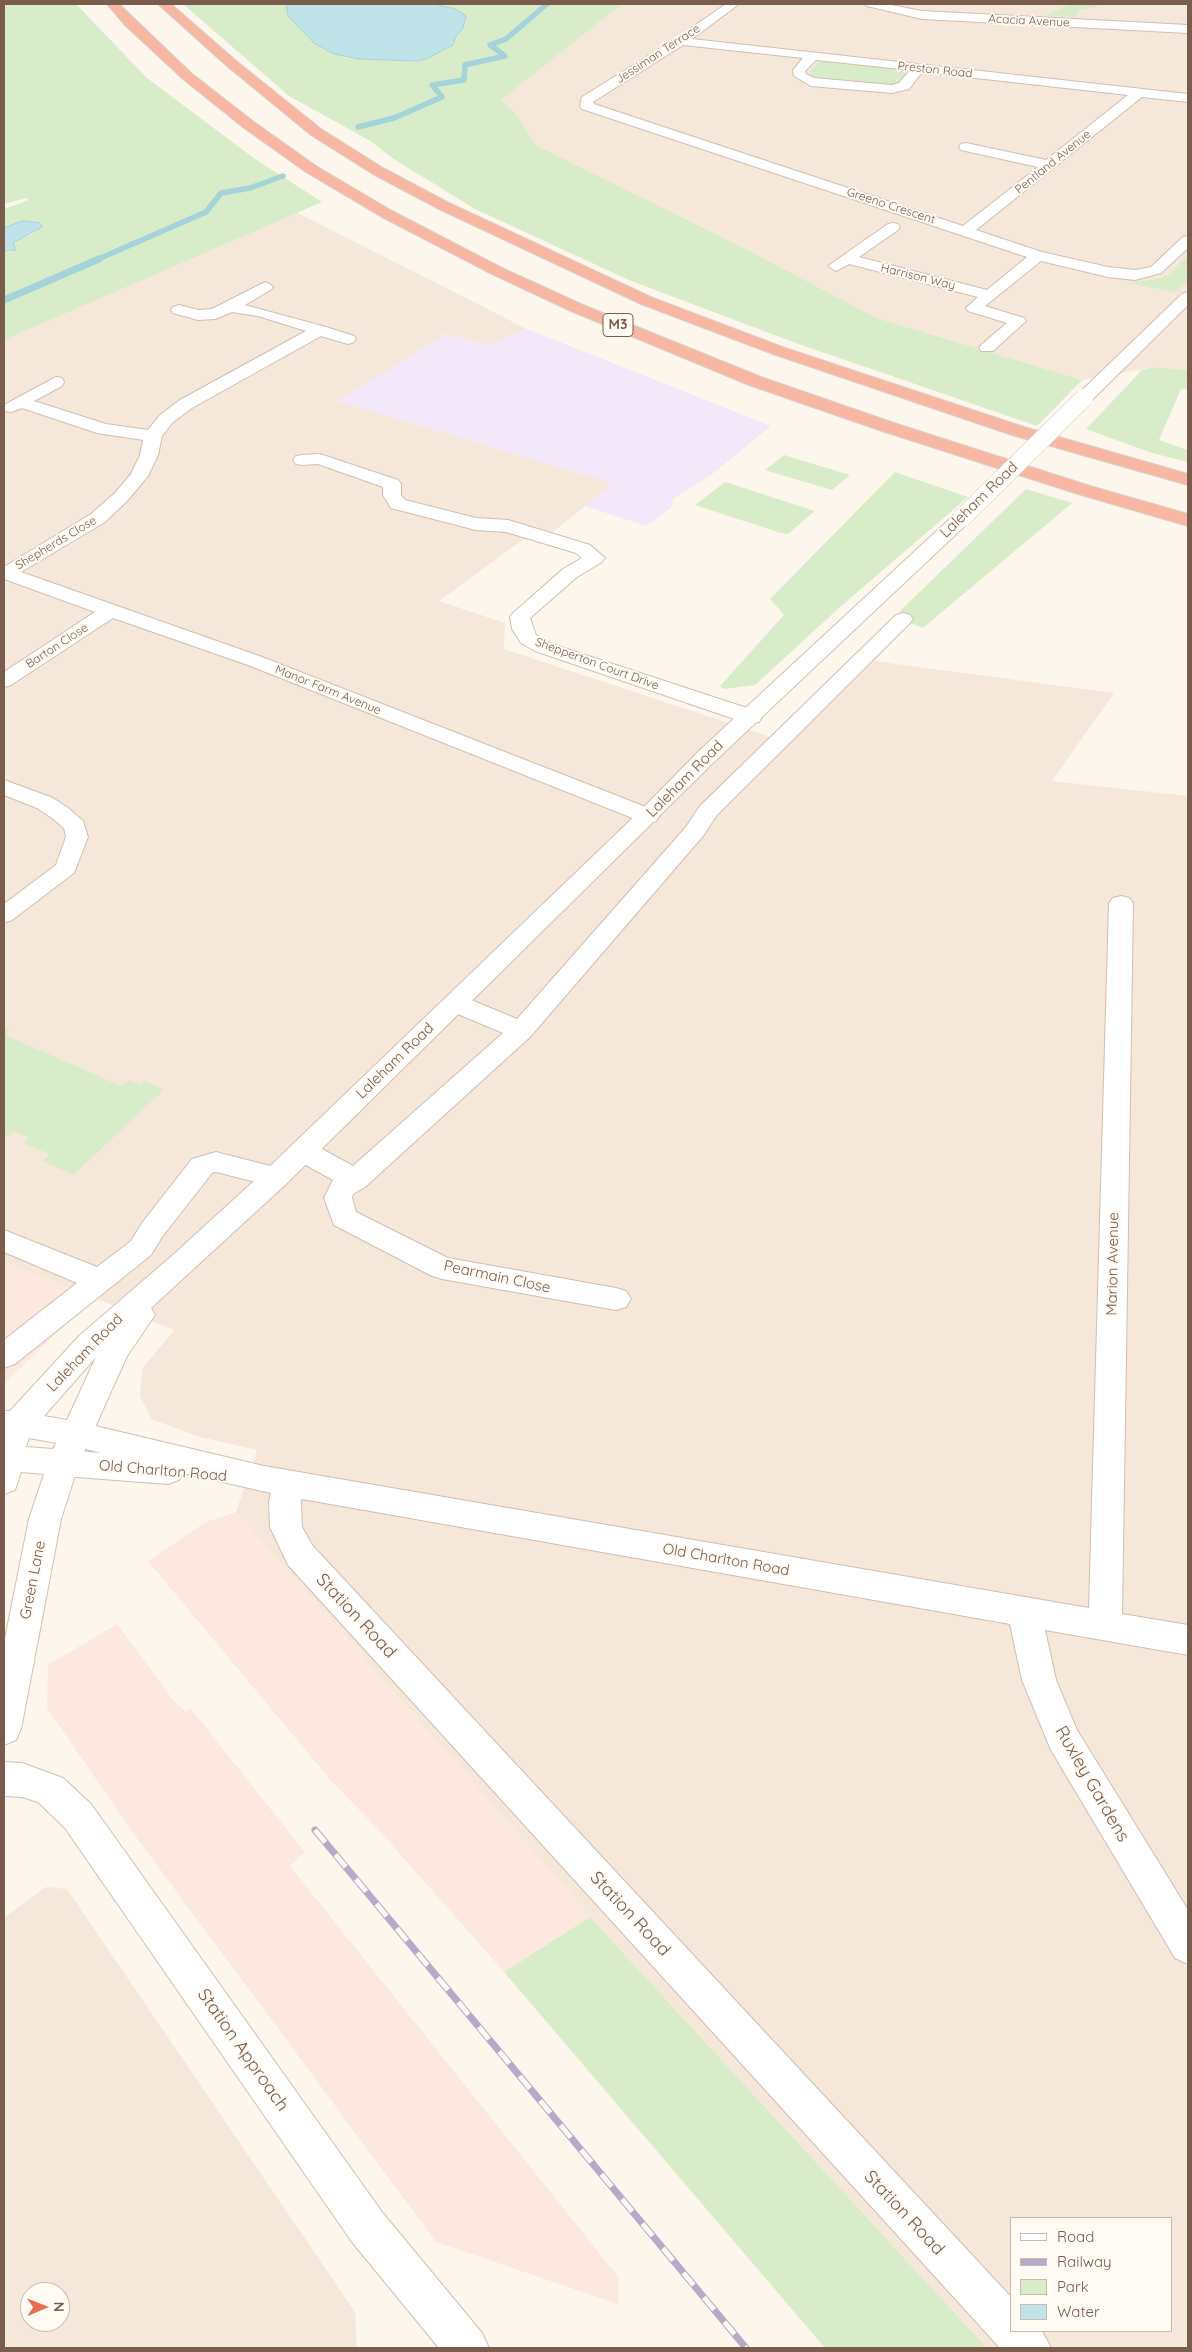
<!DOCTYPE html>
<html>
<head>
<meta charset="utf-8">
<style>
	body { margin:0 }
	#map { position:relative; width:1192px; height:2352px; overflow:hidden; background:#fdf6ec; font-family:Quicksand,sans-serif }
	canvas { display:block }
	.frame { position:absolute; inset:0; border:5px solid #7a5c4d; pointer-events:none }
	.legend { position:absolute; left:1010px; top:2217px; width:162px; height:115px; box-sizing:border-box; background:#fffaf3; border:1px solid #cabbb1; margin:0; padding:6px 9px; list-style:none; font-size:15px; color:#7a5c4d }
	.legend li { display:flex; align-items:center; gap:10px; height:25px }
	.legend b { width:25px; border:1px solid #cabbb1 }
	.north { position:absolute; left:20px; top:2282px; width:50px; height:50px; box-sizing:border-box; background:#fffaf3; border:1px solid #cabbb1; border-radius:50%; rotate:89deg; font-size:14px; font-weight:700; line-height:20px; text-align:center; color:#7a5c4d }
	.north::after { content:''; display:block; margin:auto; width:18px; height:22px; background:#e76f51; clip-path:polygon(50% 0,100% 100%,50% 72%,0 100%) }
</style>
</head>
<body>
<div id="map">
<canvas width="1192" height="2352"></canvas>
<div class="frame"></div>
<ul class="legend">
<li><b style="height:6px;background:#fff"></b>Road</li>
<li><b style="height:6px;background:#b9a8c9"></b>Railway</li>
<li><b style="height:14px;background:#d8ecc9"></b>Park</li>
<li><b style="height:14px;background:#bfe3e8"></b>Water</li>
</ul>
<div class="north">N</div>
</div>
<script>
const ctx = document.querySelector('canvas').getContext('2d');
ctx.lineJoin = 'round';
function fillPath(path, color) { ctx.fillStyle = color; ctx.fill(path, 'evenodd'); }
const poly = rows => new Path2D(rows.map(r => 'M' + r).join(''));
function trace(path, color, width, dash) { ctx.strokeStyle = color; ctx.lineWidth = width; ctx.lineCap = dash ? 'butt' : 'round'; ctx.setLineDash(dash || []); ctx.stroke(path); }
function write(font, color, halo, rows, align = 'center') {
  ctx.font = font + ' Quicksand,sans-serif'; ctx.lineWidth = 4; ctx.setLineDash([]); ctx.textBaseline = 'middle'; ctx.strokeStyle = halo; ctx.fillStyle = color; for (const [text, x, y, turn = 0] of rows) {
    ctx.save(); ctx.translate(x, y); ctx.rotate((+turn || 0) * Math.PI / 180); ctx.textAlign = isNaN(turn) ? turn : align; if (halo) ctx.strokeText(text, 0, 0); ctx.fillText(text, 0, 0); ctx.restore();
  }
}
fillPath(poly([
	[622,4,1188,4,1188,370,1155,367,1082,380,877,318,744,248,536,145,517,115,500,100],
	[296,212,527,329,488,345,446,334,339,401,613,483,546,538,532,533,439,601,505,623,504,649,789,743,874,661,1114,693,1052,781,1188,796,1188,2348,987,2348,590,1917,236,1512,257,1450,200,1437,151,1419,140,1396,142,1369,174,1330,4,1262,4,340],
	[1011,2218,1171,2218,1171,2331,1011,2331],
	[46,1887,67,1889,355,2312,357,2348,4,2348,4,1918],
	[30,2292,60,2292,60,2322,30,2322]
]), '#f5e8da');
fillPath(poly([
	[4,1262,93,1298,4,1384],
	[236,1512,590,1917,504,1972,377,1828,333,1783,148,1561,206,1522],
	[117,1624,173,1700,186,1712,191,1709,305,1852,290,1866,619,2278,618,2304,436,2242,136,1837,47,1708,48,1665]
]), '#fde8e0');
fillPath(poly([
	[527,329,771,426,711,475,673,499,672,507,646,526,585,506,612,483,338,401,446,334,488,345]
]), '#f3e8fa');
fillPath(poly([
	[4,4,76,4,147,78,255,159,322,202,4,340,4,251,9,252,15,250,12,243,34,233,4,228,4,209,29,200,26,198,4,204],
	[183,4,286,4,288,16,347,58,417,61,453,45,456,36,463,28,434,4,622,4,501,100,517,115,536,145,744,248,877,318,1082,380,1037,426,790,341,629,280,475,209,392,158,372,142,289,96],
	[1071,4,1109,4,1078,10,1076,17,1044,16],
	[829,60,898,67,907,75,901,83,882,86,819,79,811,75,810,71,819,62],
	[1188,255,1188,280,1175,292,1127,283,1159,279,1168,275],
	[1155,367,1188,370,1188,389,1181,389,1159,440,1188,450,1188,462,1152,453,1086,429,1142,370],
	[784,455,850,475,832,490,765,470],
	[895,472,968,497,840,607,755,685,724,689,720,686,784,615,770,599],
	[725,482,815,511,788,534,781,533,695,505],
	[1026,489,1072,503,923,628,910,623,900,611],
	[4,1026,10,1029,5,1035,121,1086,128,1080,140,1085,145,1081,164,1090,73,1175,43,1161,49,1154,24,1143,29,1138,14,1131,9,1136,4,1134],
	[590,1917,987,2348,825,2348,504,1972]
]), '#d8ecc9');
const water = poly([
	[286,4,434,4,455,9,466,16,463,28,456,36,453,45,426,59,417,61,359,59,334,54,314,43,288,16,286,4],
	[22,221,40,223,42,227,13,243,16,250,4,251,4,228,22,221]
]);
fillPath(water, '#bfe3e8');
trace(water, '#a5d3da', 1);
trace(poly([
	[358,127,394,118,442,97,432,85,464,80,465,65,505,56,490,45,506,39,547,4],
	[96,260,206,212,221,193,250,188,283,176]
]), '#a5d3da', 5.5);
trace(poly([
	[4,300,99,259]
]), '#a5d3da', 7);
const street = poly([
	[726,4,739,4,692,39,1188,94,1188,102,1142,97,976,230,1042,252,1108,267,1135,270,1151,267,1183,237,1188,236,1188,248,1161,273,1135,280,1108,277,1041,261,985,306,1024,318,1026,321,993,351,981,351,979,348,981,345,1007,323,968,311,966,308,978,297,849,264,836,271,828,266,888,224,893,223,898,224,900,227,898,230,859,257,987,290,1027,257,582,109,580,106,582,97,677,38,726,4],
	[683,45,803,58,793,70,794,76,811,86,892,93,909,89,922,72,1128,95,1046,160,966,143,961,144,959,147,961,150,1038,167,963,226,594,104,593,102,683,45],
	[816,60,910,70,899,83,892,85,814,78,806,74,805,71,816,60],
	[865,4,886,4,922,11,1188,25,1188,33,922,19,867,6,865,4],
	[265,282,270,284,273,287,270,290,245,305,326,327,354,336,356,339,354,342,348,344,321,336,192,408,172,423,162,436,158,455,148,476,127,501,105,522,21,572,262,657,656,811,659,816,656,821,648,823,640,821,248,665,113,618,11,685,4,687,4,672,95,612,4,579,4,567,91,514,115,493,131,474,140,455,143,440,97,433,22,408,11,412,5,411,4,405,56,377,62,378,64,382,62,386,34,401,106,424,148,430,160,415,180,400,306,331,258,316,232,312,215,319,198,320,173,313,171,310,173,307,179,305,198,310,212,309,265,282],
	[320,454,398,480,401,484,401,495,405,500,476,518,508,520,590,545,605,558,602,562,577,577,530,618,536,635,549,643,759,712,762,717,759,722,751,723,743,722,535,651,521,643,512,629,510,617,513,613,563,569,582,558,576,553,506,532,476,530,391,508,383,495,383,487,318,464,302,465,296,464,293,460,296,456,302,455,320,454],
	[903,613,910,615,913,619,910,623,717,815,703,836,530,1037,365,1187,353,1194,352,1198,356,1212,448,1258,616,1288,626,1291,631,1299,626,1307,616,1310,442,1279,432,1276,334,1225,324,1198,333,1180,293,1158,289,1151,293,1144,303,1141,313,1144,353,1166,503,1033,446,1009,442,1003,446,997,455,995,464,997,517,1019,686,827,700,806,896,615,903,613],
	[4,780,53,798,68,808,83,821,88,837,74,873,12,920,4,923,4,904,56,865,66,837,64,828,52,818,37,808,4,795,4,780],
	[1121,896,1129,898,1133,903,1122,1614,1188,1625,1188,1655,1045,1630,1056,1680,1077,1730,1188,1910,1188,1964,1175,1958,1051,1750,1022,1680,1010,1624,302,1499,301,1501,302,1527,312,1545,1011,2297,1011,2331,1042,2331,1051,2348,1000,2348,288,1565,270,1527,269,1501,271,1493,183,1473,179,1480,168,1484,63,1476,52,1472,47,1463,52,1454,63,1450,101,1453,63,1443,59,1434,63,1425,74,1421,264,1466,1089,1608,1109,903,1113,898,1121,896],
	[216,1152,286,1170,290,1177,286,1184,276,1187,216,1172,212,1173,162,1237,151,1255,15,1364,4,1368,4,1340,77,1283,4,1252,4,1230,97,1267,131,1241,142,1223,192,1159,216,1152],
	[4,1762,22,1763,63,1778,91,1804,382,2212,482,2333,489,2348,439,2348,352,2242,65,1828,38,1802,22,1797,4,1796,4,1762]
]);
const secondary = poly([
	[1188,292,1188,305,1090,402,1078,402,1076,398,1078,394,1182,294,1188,292],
	[962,512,969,514,971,518,969,522,715,761,286,1184,151,1308,155,1315,127,1356,79,1463,61,1519,21,1729,16,1740,4,1745,4,1644,29,1519,44,1474,21,1472,15,1490,4,1494,4,1411,10,1411,79,1336,174,1254,266,1170,640,811,699,751,955,514,962,512],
	[96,1357,67,1420,44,1416,96,1357],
	[29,1438,56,1443,53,1449,26,1447,29,1438]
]);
const highway = poly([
	[107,4,119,4,191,73,254,122,316,166,392,211,502,268,583,305,761,377,894,423,1090,486,1188,514,1188,526,1078,494,882,431,749,385,571,311,492,274,382,217,306,172,244,128,183,79,126,26,107,4],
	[158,4,171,4,235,60,321,129,383,168,449,203,653,298,785,348,1024,427,1188,474,1188,485,1012,435,773,354,641,304,439,209,373,174,311,135,227,66,158,4]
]);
trace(street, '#d1beb0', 2);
trace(secondary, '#d6c0b0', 2);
trace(highway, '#dad1cd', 2);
fillPath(street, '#fff');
fillPath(secondary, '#fff');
fillPath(highway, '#f7b7a3');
const rail = poly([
	[315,1830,746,2348]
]);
trace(rail, '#b9a8c9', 7);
trace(rail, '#fffaf3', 5, [16]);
const secondaryBridge = poly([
	[962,518,1084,398]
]);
trace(secondaryBridge, '#d6c0b0', 19, []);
trace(secondaryBridge, '#fff', 18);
write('12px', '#7a5c4d', '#fffaf3', [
	["Acacia Avenue",1029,21,3],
	["Jessiman Terrace",658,54,-33],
	["Preston Road",935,70,6],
	["Pentland Avenue",1053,162,-39],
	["Greeno Crescent",891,206,18],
	["Harrison Way",918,277,14],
	["Shepherds Close",56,543,-31],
	["Barton Close",57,646,-33],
	["Shepperton Court Drive",597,664,20],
	["Manor Farm Avenue",328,690,22]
]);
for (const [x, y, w] of [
	[618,325,30]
]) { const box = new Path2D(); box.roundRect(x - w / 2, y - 11.5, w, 23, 4); ctx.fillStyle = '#fffaf3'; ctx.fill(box); trace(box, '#7a5c4d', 1); }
write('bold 14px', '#7a5c4d', null, [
	["M3",618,325]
]);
write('15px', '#7a5c4d', '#fffaf3', [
	["Laleham Road",979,500,-44],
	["Laleham Road",685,779,-45],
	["Laleham Road",395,1061,-44],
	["Marion Avenue",1113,1264,-89],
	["Pearmain Close",497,1277,12],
	["Laleham Road",85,1353,-46],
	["Old Charlton Road",163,1471,5],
	["Old Charlton Road",726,1560,10],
	["Green Lane",33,1580,-79]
]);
write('18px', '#7a5c4d', '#fffaf3', [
	["Station Road",356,1616,47],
	["Ruxley Gardens",1092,1784,60],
	["Station Road",630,1914,47],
	["Station Approach",243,2050,55],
	["Station Road",904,2213,47]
]);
</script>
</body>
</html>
